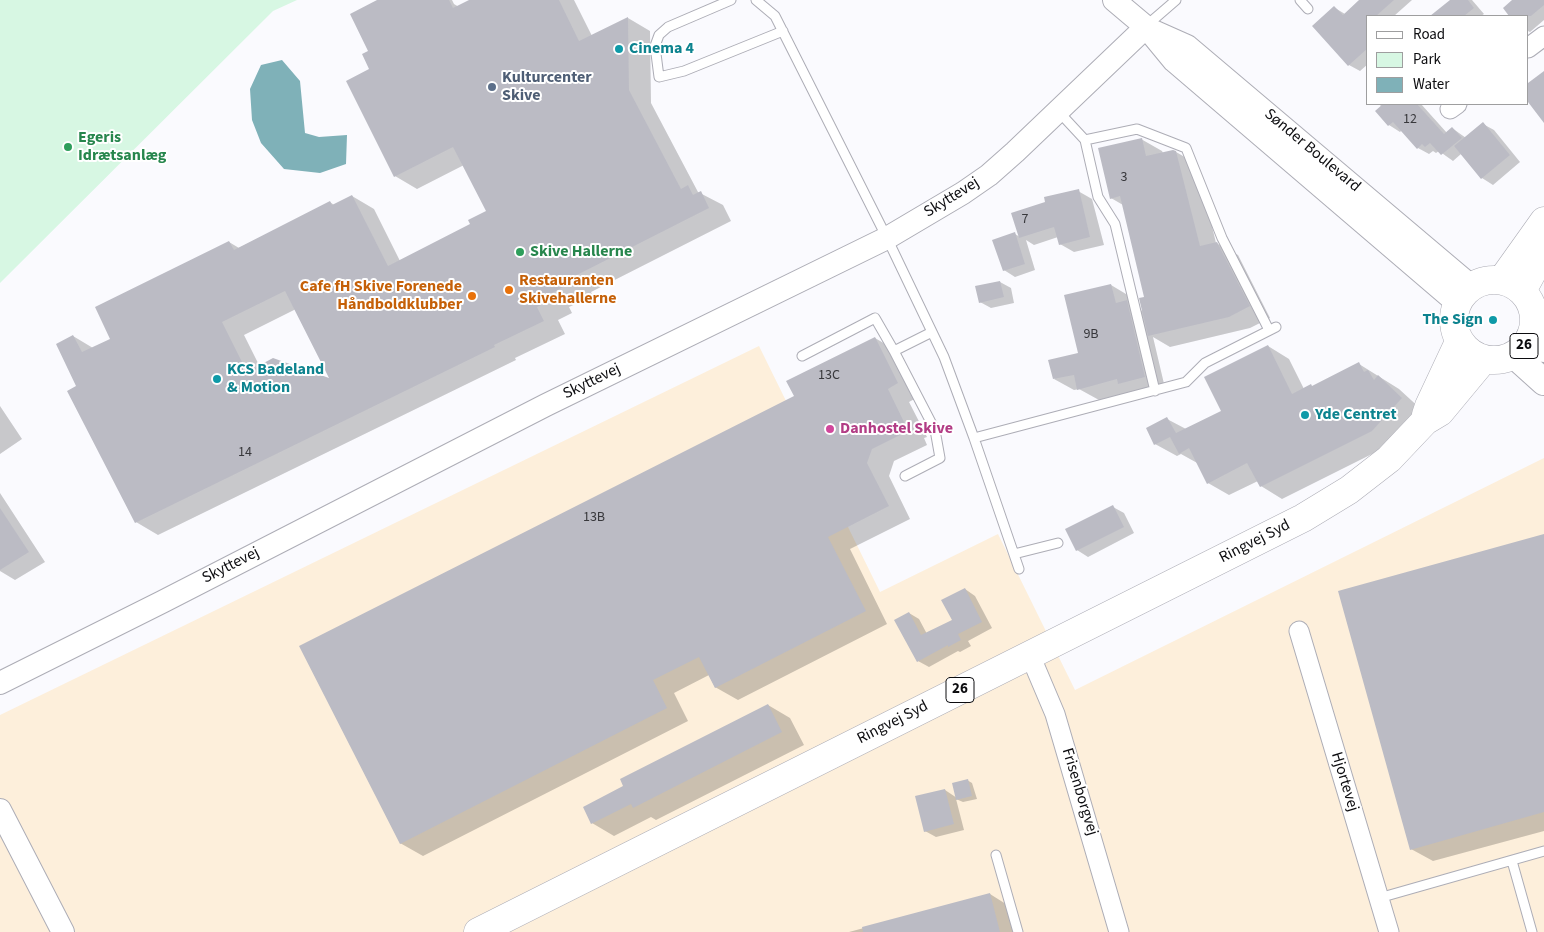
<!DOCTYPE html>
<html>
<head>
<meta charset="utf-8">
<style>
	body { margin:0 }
	#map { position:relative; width:1544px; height:932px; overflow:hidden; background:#fafafe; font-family:"Source Sans 3",sans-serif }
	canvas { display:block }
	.legend { position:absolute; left:1366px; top:15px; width:162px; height:90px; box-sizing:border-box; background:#fff; border:1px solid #9e9e9f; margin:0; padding:6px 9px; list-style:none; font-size:15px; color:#0c0c0f }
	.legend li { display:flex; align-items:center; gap:10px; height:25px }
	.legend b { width:25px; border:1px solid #9e9e9f }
</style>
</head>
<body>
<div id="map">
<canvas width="1544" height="932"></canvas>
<ul class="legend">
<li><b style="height:6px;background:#fff"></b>Road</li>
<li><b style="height:14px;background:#d7f7e3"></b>Park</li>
<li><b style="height:14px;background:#7fb1b8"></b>Water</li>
</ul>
</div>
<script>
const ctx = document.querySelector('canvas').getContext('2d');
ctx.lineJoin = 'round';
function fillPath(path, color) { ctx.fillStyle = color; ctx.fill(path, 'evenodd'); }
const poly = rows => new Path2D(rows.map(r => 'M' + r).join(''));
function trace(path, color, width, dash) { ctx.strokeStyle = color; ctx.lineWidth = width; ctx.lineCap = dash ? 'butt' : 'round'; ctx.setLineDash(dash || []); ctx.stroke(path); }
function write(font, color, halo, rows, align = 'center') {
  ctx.font = font + ' "Source Sans 3",sans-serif'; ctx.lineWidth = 4; ctx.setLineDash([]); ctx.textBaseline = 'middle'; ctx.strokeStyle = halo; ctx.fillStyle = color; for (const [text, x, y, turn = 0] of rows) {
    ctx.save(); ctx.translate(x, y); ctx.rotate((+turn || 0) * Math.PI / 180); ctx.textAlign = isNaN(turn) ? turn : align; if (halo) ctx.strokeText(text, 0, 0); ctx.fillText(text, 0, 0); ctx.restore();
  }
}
fillPath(poly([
	[759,346,880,592,998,534,1075,690,1544,458,1544,932,0,932,0,715]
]), '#fdefdb');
fillPath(poly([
	[0,0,297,0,273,11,0,283]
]), '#d7f7e3');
fillPath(poly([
	[282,60,300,81,305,133,319,137,347,135,346,164,320,173,284,169,261,143,252,120,250,89,261,65]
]), '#7fb1b8');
fillPath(poly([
	[380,0,452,0,454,4,459,7,472,0,574,0,592,36,628,18,650,31,651,103,698,192,723,205,731,221,591,292,593,296,569,307,572,313,558,320,565,334,515,358,516,360,158,535,136,522,78,386,73,336,93,348,112,339,229,242,239,248,330,202,334,205,352,196,374,209,400,261,472,225,488,212,464,165,417,189,395,176,371,70,370,52],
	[296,309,332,380,260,367,244,335],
	[1361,0,1412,0,1394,16,1368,16,1368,64,1360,71,1349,65,1335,8,1345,14],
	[1451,0,1472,0,1484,14,1481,16,1435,16,1434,15],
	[1512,0,1544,0,1544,20,1530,32,1528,31,1528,16,1511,16,1504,8,1513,1],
	[1379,104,1421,104,1447,133,1452,128,1466,138,1483,124,1494,130,1520,162,1493,185,1482,178,1461,154,1453,161,1439,151,1436,153,1433,151,1429,154,1418,148,1402,130,1400,132,1389,125,1376,111,1382,107],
	[1141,139,1162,151,1163,153,1176,152,1197,164,1216,243,1238,255,1270,318,1250,328,1170,347,1153,337,1165,388,1140,394,1134,391,1099,400,1079,389,1074,390,1054,379,1080,354,1111,285,1131,297,1133,306,1144,312,1146,298,1123,205,1111,198],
	[1078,191,1092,199,1104,245,1074,252,1060,244,1058,237,1034,245,1026,240,1035,270,1015,277,1004,270,1015,234,1020,237],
	[1000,282,1011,288,1014,303,991,308,980,302],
	[875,338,897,351,920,396,909,402,927,437,924,438,927,445,894,461,889,476,910,519,850,549,887,624,738,700,715,687,709,675,674,693,688,721,423,856,400,843,795,396],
	[1268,346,1289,359,1304,389,1313,387,1359,364,1399,389,1423,411,1394,443,1282,499,1261,486,1258,481,1229,495,1208,483,1199,464,1181,454,1177,456,1155,444,1167,419,1186,429,1223,411],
	[0,406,22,439,0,454],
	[0,493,45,562,15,580,0,571],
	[1113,507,1124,513,1134,533,1088,557,1077,550],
	[1544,535,1544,831,1433,861,1411,849],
	[965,589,975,596,992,628,968,641,971,646,960,652,958,651,929,667,918,661,909,613,919,619,927,634,953,620],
	[768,705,790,718,804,745,656,820,651,817,614,836,592,823,625,786],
	[967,780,972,783,977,799,963,802,956,799,964,830,936,837,925,831,945,790,957,798],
	[990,894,1009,906,1016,932,849,932]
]), '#0003');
fillPath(poly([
	[377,0,449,0,453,8,469,0,559,0,579,41,628,17,629,90,681,189,688,185,693,195,701,191,709,208,569,279,571,283,548,295,551,300,537,307,544,321,494,345,495,347,135,523,67,391,76,386,56,344,73,335,82,352,110,339,95,307,229,241,234,250,330,201,332,205,352,195,388,266,470,224,468,220,486,211,453,147,394,177,346,81,369,69,362,54,368,51,350,14],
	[285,291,329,378,273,358,247,372,222,322],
	[1359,0,1394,0,1376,16,1368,16,1368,48,1348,66,1312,26,1334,6,1343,15],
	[1450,0,1468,0,1474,8,1464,16,1430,16],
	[1512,0,1544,0,1544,5,1531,16,1509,16,1503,8],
	[1544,71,1544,123,1528,102,1528,83],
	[1383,104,1417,104,1444,134,1452,127,1462,138,1441,155,1430,143,1425,147,1422,144,1417,149,1393,122,1388,126,1375,111],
	[1483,122,1510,155,1481,179,1454,146],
	[1142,138,1146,156,1173,150,1176,151,1200,246,1217,242,1250,306,1229,317,1148,336,1139,298,1144,297,1120,196,1110,199,1098,148],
	[1079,189,1090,237,1059,245,1054,227,1019,238,1011,213,1045,202,1044,197],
	[1015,232,1025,264,1003,271,992,240],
	[1000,281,1004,297,979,303,975,286],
	[1111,284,1116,303,1127,300,1145,377,1118,384,1117,379,1077,390,1074,375,1053,379,1048,360,1078,353,1064,295],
	[875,337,898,383,888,389,905,424,903,425,906,432,872,449,867,463,889,506,828,537,866,611,715,688,699,657,653,680,667,708,400,844,299,646,794,396,786,381],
	[1268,345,1292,394,1311,384,1312,386,1359,362,1364,372,1368,370,1374,380,1378,375,1402,398,1372,431,1260,487,1247,463,1207,484,1189,448,1179,454,1170,437,1154,445,1146,428,1167,417,1176,433,1221,411,1204,377],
	[1113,505,1124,527,1076,551,1065,529],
	[0,508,29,552,0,570],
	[1544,534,1544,812,1410,850,1338,591],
	[965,588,982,622,958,634,961,640,948,647,948,645,917,662,894,620,909,612,921,635,952,620,941,600],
	[768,704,782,732,633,808,631,804,591,824,583,807,623,786,620,779],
	[968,779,972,796,956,800,952,783],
	[945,789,954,824,924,832,915,796],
	[990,893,1000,932,863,932,862,927]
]), '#bbbbc4');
const service = poly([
	[731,0,668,27,659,35,655,46,659,77,684,71,783,31],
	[756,0,775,16,887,238,944,357,974,438,1019,569],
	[1300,0,1308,9],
	[1146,26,1176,0],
	[1059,112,1085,140,1098,197,1115,224,1155,391],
	[1085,140,1137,129,1186,148,1222,238,1269,330],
	[894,351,935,430,940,458,905,476],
	[802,356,875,318,894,351,932,332],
	[974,438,1186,382,1205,363,1276,327],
	[1014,554,1058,543],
	[996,855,1018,932],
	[1512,861,1532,932],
	[1379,898,1544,851]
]);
const minor = poly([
	[1528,48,1544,36],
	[1450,109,1457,104],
	[1299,631,1389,932],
	[1030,655,1055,714,1119,932]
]);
const tertiary = poly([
	[1114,0,1146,27,1174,61,1457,303],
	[1151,30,1187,46,1471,286],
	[0,683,162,602,546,405,887,238,963,193,989,175,1015,152,1146,27],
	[0,810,63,932]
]);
const secondary = poly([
	[1530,336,1544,349],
	[1514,355,1544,382]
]);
const primary = poly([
	'1454 320a40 40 0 1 1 80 0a40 40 0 1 1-80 0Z',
	[1502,280,1544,221],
	[1522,291,1544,251],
	[1426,415,1429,406,1459,342],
	[478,932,1303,518,1349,490,1389,459,1425,421,1440,412,1484,359]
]);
trace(service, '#adadb6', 11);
trace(minor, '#adadb6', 21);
trace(tertiary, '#adadb6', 24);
trace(secondary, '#adadb6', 28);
trace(primary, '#adadb6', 29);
trace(service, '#fff', 9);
trace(minor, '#fff', 19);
trace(tertiary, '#fff', 22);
trace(secondary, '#fff', 26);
trace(primary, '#fff', 28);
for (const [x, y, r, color] of [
	[619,49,5,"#0f9aa8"],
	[492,87,5,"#5c6f8a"],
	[68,147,5,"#2e9e5b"],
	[520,252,5,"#2e9e5b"],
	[509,290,5,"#e8710a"],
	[472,296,5,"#e8710a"],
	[1493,320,5,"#0f9aa8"],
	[217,379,5,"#0f9aa8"],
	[1305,415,5,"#0f9aa8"],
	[830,429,5,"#d1479c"]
]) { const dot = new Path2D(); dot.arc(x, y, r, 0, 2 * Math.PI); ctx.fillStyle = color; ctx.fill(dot); trace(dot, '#fff', 2); }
write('14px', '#38383c', null, [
	["12",1410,120],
	["3",1124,178],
	["7",1025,220],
	["9B",1091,335],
	["13C",829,376],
	["14",245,453],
	["13B",594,518]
]);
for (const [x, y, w] of [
	[1524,346,28],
	[960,690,28]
]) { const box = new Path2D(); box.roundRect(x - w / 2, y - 12.5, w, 25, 4); ctx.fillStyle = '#fff'; ctx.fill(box); trace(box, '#0c0c0f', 1); }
write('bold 15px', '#0c0c0f', null, [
	["26",1524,346],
	["26",960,690]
]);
write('bold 16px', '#0d838f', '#fff', [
	["Cinema 4",629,49],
	["The Sign",1483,320,"right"],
	["KCS Badeland",227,370],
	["& Motion",227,388],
	["Yde Centret",1315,415]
], 'left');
write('bold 16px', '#4e5e75', '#fff', [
	["Kulturcenter",502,78],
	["Skive",502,96]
], 'left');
write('bold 16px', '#27864d', '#fff', [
	["Egeris",78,138],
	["Idrætsanlæg",78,156],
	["Skive Hallerne",530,252]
], 'left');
write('16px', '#0c0c0f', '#fff', [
	["Sønder Boulevard",1312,151,40],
	["Skyttevej",952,198,-32],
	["Skyttevej",592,382,-26],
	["Ringvej Syd",1255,542,-27],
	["Skyttevej",231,566,-27],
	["Ringvej Syd",893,723,-27],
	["Hjortevej",1344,782,73],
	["Frisenborgvej",1079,792,73]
]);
write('bold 16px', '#c56008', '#fff', [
	["Restauranten",519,281],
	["Skivehallerne",519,299],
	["Cafe fH Skive Forenede",462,287,"right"],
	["Håndboldklubber",462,305,"right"]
], 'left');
write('bold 16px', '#b23c85', '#fff', [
	["Danhostel Skive",840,429]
], 'left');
</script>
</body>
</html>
